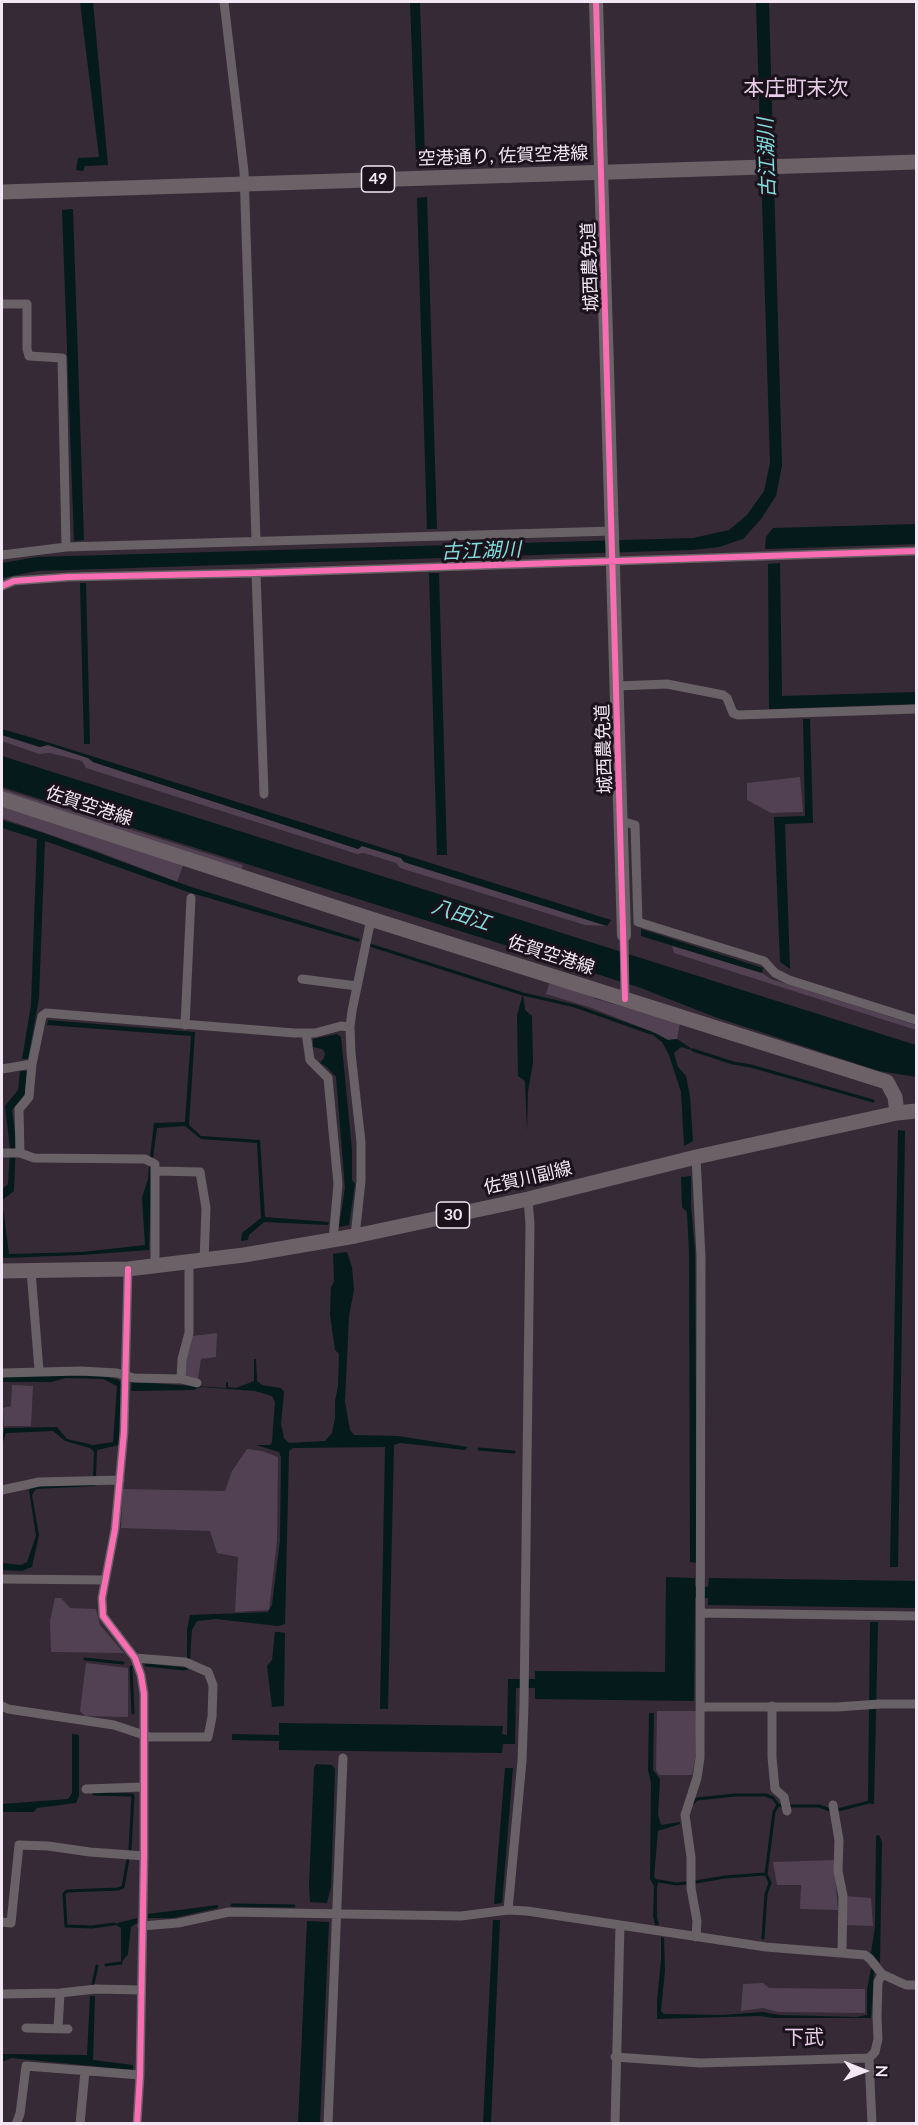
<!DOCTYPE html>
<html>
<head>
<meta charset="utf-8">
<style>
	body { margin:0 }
	#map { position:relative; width:918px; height:2125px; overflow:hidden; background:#352a35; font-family:Lato,sans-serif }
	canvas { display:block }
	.frame { position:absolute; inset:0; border:3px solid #f4e7f5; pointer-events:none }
	.north { position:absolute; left:834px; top:2041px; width:60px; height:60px; -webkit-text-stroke:4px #1b121b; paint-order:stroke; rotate:91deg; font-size:16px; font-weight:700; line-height:24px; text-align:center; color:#f4e7f5 }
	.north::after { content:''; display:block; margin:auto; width:21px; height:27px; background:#f4e7f5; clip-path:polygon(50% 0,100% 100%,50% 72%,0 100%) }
</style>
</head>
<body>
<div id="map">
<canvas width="918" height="2125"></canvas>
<div class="frame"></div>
<div class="north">N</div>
</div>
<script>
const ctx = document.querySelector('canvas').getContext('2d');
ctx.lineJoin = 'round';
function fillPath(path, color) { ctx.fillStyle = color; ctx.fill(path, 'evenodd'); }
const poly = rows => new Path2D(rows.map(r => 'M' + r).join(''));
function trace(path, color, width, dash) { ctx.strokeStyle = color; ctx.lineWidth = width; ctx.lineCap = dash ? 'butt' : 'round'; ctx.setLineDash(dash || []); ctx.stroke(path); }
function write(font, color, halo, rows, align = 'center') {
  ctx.font = font + ' Lato,"Noto Sans JP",sans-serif'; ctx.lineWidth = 6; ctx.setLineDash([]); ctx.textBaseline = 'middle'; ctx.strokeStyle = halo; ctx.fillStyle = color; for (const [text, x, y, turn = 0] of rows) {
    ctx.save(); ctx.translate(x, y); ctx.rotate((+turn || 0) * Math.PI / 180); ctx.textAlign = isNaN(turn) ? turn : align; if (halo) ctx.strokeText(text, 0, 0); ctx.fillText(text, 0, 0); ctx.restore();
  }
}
fillPath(poly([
	[2,735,39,747,48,745,88,758,93,762,358,849,362,846,401,858,404,862,607,926,585,925,400,868,396,863,364,853,357,854,86,768,82,761,50,753,39,754,2,741],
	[800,777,803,812,771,813,747,800,747,783],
	[2,789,243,865,241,871,2,795],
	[2,806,184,863,177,882,94,850,2,818],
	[672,946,762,973,771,979,916,1025,916,1030,674,953],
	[551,977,596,999,680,1023,677,1039,668,1040,655,1033,592,1008,546,994],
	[217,1333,216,1357,201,1359,198,1379,185,1378,185,1361,192,1336],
	[12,1385,33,1386,31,1426,4,1426,3,1408,11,1406],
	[247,1449,262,1451,278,1457,277,1541,269,1610,235,1612,238,1557,217,1553,210,1531,121,1528,123,1489,225,1491,232,1471],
	[55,1598,61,1598,70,1608,96,1609,100,1625,124,1653,51,1652,50,1621],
	[86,1663,128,1668,128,1717,85,1716,80,1711],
	[657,1711,697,1711,695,1760,692,1775,659,1775,656,1770],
	[834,1860,838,1910,800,1909,801,1885,777,1885,773,1862],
	[846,1896,871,1898,873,1926,846,1925],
	[763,1983,769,1988,865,1989,865,2013,778,2012,763,2008,741,2011,743,1984]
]), '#524153');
fillPath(poly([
	[80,2,93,2,108,165,85,166,83,171,76,170,78,158,99,157],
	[410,2,420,2,425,158,416,159],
	[756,2,769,2,782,466,776,496,761,519,743,539,719,547,692,550,37,571,2,578,2,563,37,557,693,538,729,530,747,515,764,491,770,463],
	[427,197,437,529,427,529,417,198],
	[73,209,84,540,74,541,62,210],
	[916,524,916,544,765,549,766,537,773,528],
	[780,563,782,696,916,692,916,704,769,709,768,564],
	[429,573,439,573,447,855,437,855],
	[80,583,86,583,90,744,84,744],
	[803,719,810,719,813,823,785,824,790,969,780,962,774,817,805,816],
	[2,729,50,743,611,920,607,926,404,862,401,858,362,846,358,849,93,762,88,758,48,745,40,747,2,735],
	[2,756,916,1045,916,1077,879,1071,715,1017,638,987,2,787],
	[2,820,41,832,191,887,360,939,359,942,188,892,45,841,39,998,28,1059,22,1059,31,1005,37,839,2,828],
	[641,929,763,968,762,973,641,936],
	[523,994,525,1010,532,1016,533,1063,528,1091,527,1131,525,1081,518,1076,517,1015],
	[48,1020,195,1032,189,1125,201,1136,260,1140,265,1217,329,1222,328,1225,264,1222,249,1235,248,1240,241,1241,242,1233,261,1218,257,1143,201,1139,185,1126,157,1128,153,1158,150,1157,154,1123,185,1122,191,1036,47,1025],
	[649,1032,655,1033,668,1040,677,1039,695,1051,681,1047,674,1053,678,1067,686,1076,690,1096,693,1141,684,1146,681,1092,669,1055,662,1042],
	[337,1034,341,1037,352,1150,352,1180,355,1184,349,1225,339,1227,345,1188,336,1077,327,1067,320,1063,324,1058,325,1053,322,1049,313,1047,313,1039],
	[20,1071,27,1071,25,1094,12,1110,16,1141,14,1191,2,1200,9,1254,82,1252,145,1245,142,1198,148,1179,149,1166,152,1167,149,1250,82,1255,2,1258,2,1189,8,1184,10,1149,5,1106,18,1090],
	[898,1130,905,1131,898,1567,890,1567],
	[691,1176,691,1207,695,1251,697,1563,690,1562,689,1251,687,1212,682,1207,681,1177],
	[347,1252,352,1267,354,1290,349,1316,345,1402,350,1430,354,1435,398,1436,468,1447,465,1450,400,1443,394,1445,388,1709,380,1709,385,1447,293,1448,289,1451,285,1624,278,1626,216,1619,197,1621,192,1630,190,1659,187,1659,187,1629,190,1615,268,1612,272,1605,280,1541,281,1457,279,1452,256,1445,270,1445,272,1442,275,1402,272,1396,255,1391,201,1387,193,1390,131,1391,132,1382,226,1388,226,1382,228,1382,228,1387,236,1388,254,1381,254,1359,256,1359,257,1381,262,1385,281,1388,284,1392,281,1424,284,1438,289,1443,325,1441,332,1433,335,1418,335,1401,338,1386,339,1354,335,1350,330,1315,331,1287,334,1282,333,1254],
	[65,1375,104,1376,119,1380,122,1383,119,1445,97,1450,96,1476,93,1476,94,1452,90,1448,65,1441,53,1431,6,1433,2,1445,4,1428,57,1427,67,1439,93,1445,113,1442,117,1386,103,1379,66,1378,51,1382,2,1382,2,1377],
	[96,1483,95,1486,36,1489,32,1495,39,1535,32,1567,22,1571,2,1570,2,1563,21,1565,27,1562,36,1536,29,1490,34,1486],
	[666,1577,695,1578,695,1586,708,1587,709,1578,916,1581,916,1608,708,1605,708,1598,695,1598,694,1701,535,1699,535,1688,516,1688,515,1744,503,1744,502,1753,279,1750,279,1741,232,1740,232,1734,279,1735,279,1723,503,1726,502,1734,507,1735,508,1679,535,1679,535,1671,665,1672],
	[870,1622,878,1622,874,1804,871,1804,868,1800],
	[279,1632,285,1633,284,1706,272,1707,267,1666,272,1660,275,1632],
	[649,1713,654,1713,653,1770,660,1779,658,1815,661,1825,680,1822,680,1824,658,1831,654,1877,659,1881,657,1887,657,1917,659,1925,655,1925,653,1916,654,1886,650,1879,651,1783,648,1770],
	[72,1734,79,1735,79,1796,76,1803,37,1808,34,1812,2,1812,2,1804,68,1799,72,1793],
	[316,1764,332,1765,335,1769,331,1887,327,1903,310,1902,309,1886,314,1768],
	[505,1768,513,1768,502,1903,494,1904],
	[879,1835,882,1842,880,1963,871,1953,875,1927,876,1836],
	[218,1905,218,1908,173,1918,148,1918,148,1914],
	[137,1918,137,1923,131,1927,128,1954,121,1963,121,1928,114,1924],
	[493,1920,500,1920,491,2123,483,2124],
	[307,1921,329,1922,320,2123,298,2123],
	[661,1937,664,1938,665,1970,661,2011,664,2014,722,2015,763,2012,779,2015,856,2017,867,2015,867,1990,871,1968,874,1971,871,2018,774,2018,759,2016,657,2019,657,2001,661,1960],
	[90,1996,95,1996,93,2060,133,2065,133,2070,11,2058,2,2062,2,2054,87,2055]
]), '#051a1b');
trace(poly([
	[370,945,523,994,575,1006,651,1033],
	[693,1050,733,1063,751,1066,873,1101],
	[479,1449,514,1452],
	[85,1659,123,1663],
	[146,1665,184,1669,187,1668],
	[131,1667,133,1713],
	[94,1794,133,1795,130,1849],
	[693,1803,697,1799,735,1795,766,1795,773,1798,778,1805,783,1806],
	[790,1806,819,1806,830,1810],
	[838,1810,869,1802],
	[659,1881,676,1884,686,1883],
	[696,1882,725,1877,765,1874],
	[232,1905,294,1906],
	[114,1924,92,1927,66,1926,64,1894,67,1891,118,1889,123,1887,128,1859],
	[763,1938,766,1894,770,1883,766,1874,774,1812,778,1805],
	[106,1965,121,1963],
	[93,1984,97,1966]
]), '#051a1b', 3);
trace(poly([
	[224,2,244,171,256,540],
	[2,304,27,304,27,349,29,356,62,358,66,547],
	[2,555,66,547,613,531],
	[256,573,264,794],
	[2,586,14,581,68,577,256,573,916,551],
	[617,686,667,684,723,695,727,698,733,713,738,715,916,709],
	[621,821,635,825,638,922,764,961,775,973,789,980,916,1020],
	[624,935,625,999],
	[302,979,357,986],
	[185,1025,191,898],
	[306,1033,310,1060,328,1078,338,1184,333,1240],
	[32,1064,29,1097,19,1109,20,1153,34,1158,145,1159,155,1164,155,1266],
	[2,1069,32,1064,42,1016,46,1013,294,1033,315,1033,341,1026,350,1027],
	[2,1153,20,1153],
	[156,1171,200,1172,206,1208,204,1261],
	[355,1236,361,1181,361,1142,351,1053,350,1027,352,1011,371,919],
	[128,1269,124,1432,115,1529,102,1598,103,1616,135,1658,141,1675,144,1694,144,1856,140,2075,137,2124],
	[31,1271,39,1370],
	[2,1373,81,1371,117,1373,134,1378,181,1379,182,1359,189,1333,189,1262],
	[181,1379,197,1383],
	[2,1490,39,1482,120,1480],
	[2,1579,105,1580],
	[701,1613,916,1616],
	[2,1706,8,1709,114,1725,150,1737,208,1737,212,1717,213,1685,208,1672,185,1662,135,1658],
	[772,1706,772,1757,775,1789,784,1797,787,1811],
	[700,1707,837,1707,880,1704,916,1704],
	[86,1789,143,1787],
	[833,1805,839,1840,838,1871,843,1896,842,1952],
	[508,1910,522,1761,524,1705,530,1224,528,1199],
	[2,1922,11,1923,19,1845,48,1846,90,1852,144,1856],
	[142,1926,178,1923,229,1912,461,1916,508,1910,527,1911,766,1947,865,1955,870,1959,882,1974,906,1985,916,1985],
	[696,1937,697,1921,691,1888,691,1857,685,1815,697,1778,700,1758,701,1257,696,1157],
	[2,1994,60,1993,96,1989,141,1990],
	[26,2028,68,2029],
	[58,2028,60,1993],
	[615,2057,700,2063,869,2058,875,2052,878,2039,877,2017,878,1982,882,1974],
	[869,2058,872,2124],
	[16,2124,20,2114,26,2066,140,2075],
	[80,2124,85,2071],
	[328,2124,343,1758],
	[615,2124,620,1925]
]), '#686165', 9);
trace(poly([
	[596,2,624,935]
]), '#6c6368', 14);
trace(poly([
	[2,192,916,162],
	[2,799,371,919,887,1082,895,1097,897,1113],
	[2,1271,128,1269,244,1255,355,1236,528,1199,696,1157,897,1113,916,1111]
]), '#6b6167', 15);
trace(poly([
	[596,2,625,999],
	[2,586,14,581,68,577,256,573,916,551],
	[128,1269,124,1432,115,1529,102,1598,103,1616,135,1658,141,1675,144,1694,144,1856,140,2075,137,2124]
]), '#f96db3', 6);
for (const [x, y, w] of [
	[378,179,33],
	[453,1215,33]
]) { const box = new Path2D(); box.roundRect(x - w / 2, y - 13, w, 26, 4.5); ctx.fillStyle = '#1b121b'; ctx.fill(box); trace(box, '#f4e7f5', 1.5); }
write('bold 16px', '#f4e7f5', null, [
	["49",378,179],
	["30",453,1215]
]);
write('18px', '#f4e7f5', '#1b121b', [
	["空港通り, 佐賀空港線",503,156,-2],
	["城西農免道",590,267,-92],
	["城西農免道",604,749,-92],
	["佐賀空港線",89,806,18],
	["佐賀空港線",551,955,18],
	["佐賀川副線",528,1178,-13]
]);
write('italic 20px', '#82dddd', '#1b121b', [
	["古江湖川",767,158,-92],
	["古江湖川",481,551,-2],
	["八田江",461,915,18]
]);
write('20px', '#e7cde8', '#1b121b', [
	["下武",804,2038]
]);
write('21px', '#e7cde8', '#1b121b', [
	["本庄町末次",796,88]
]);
</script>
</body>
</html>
